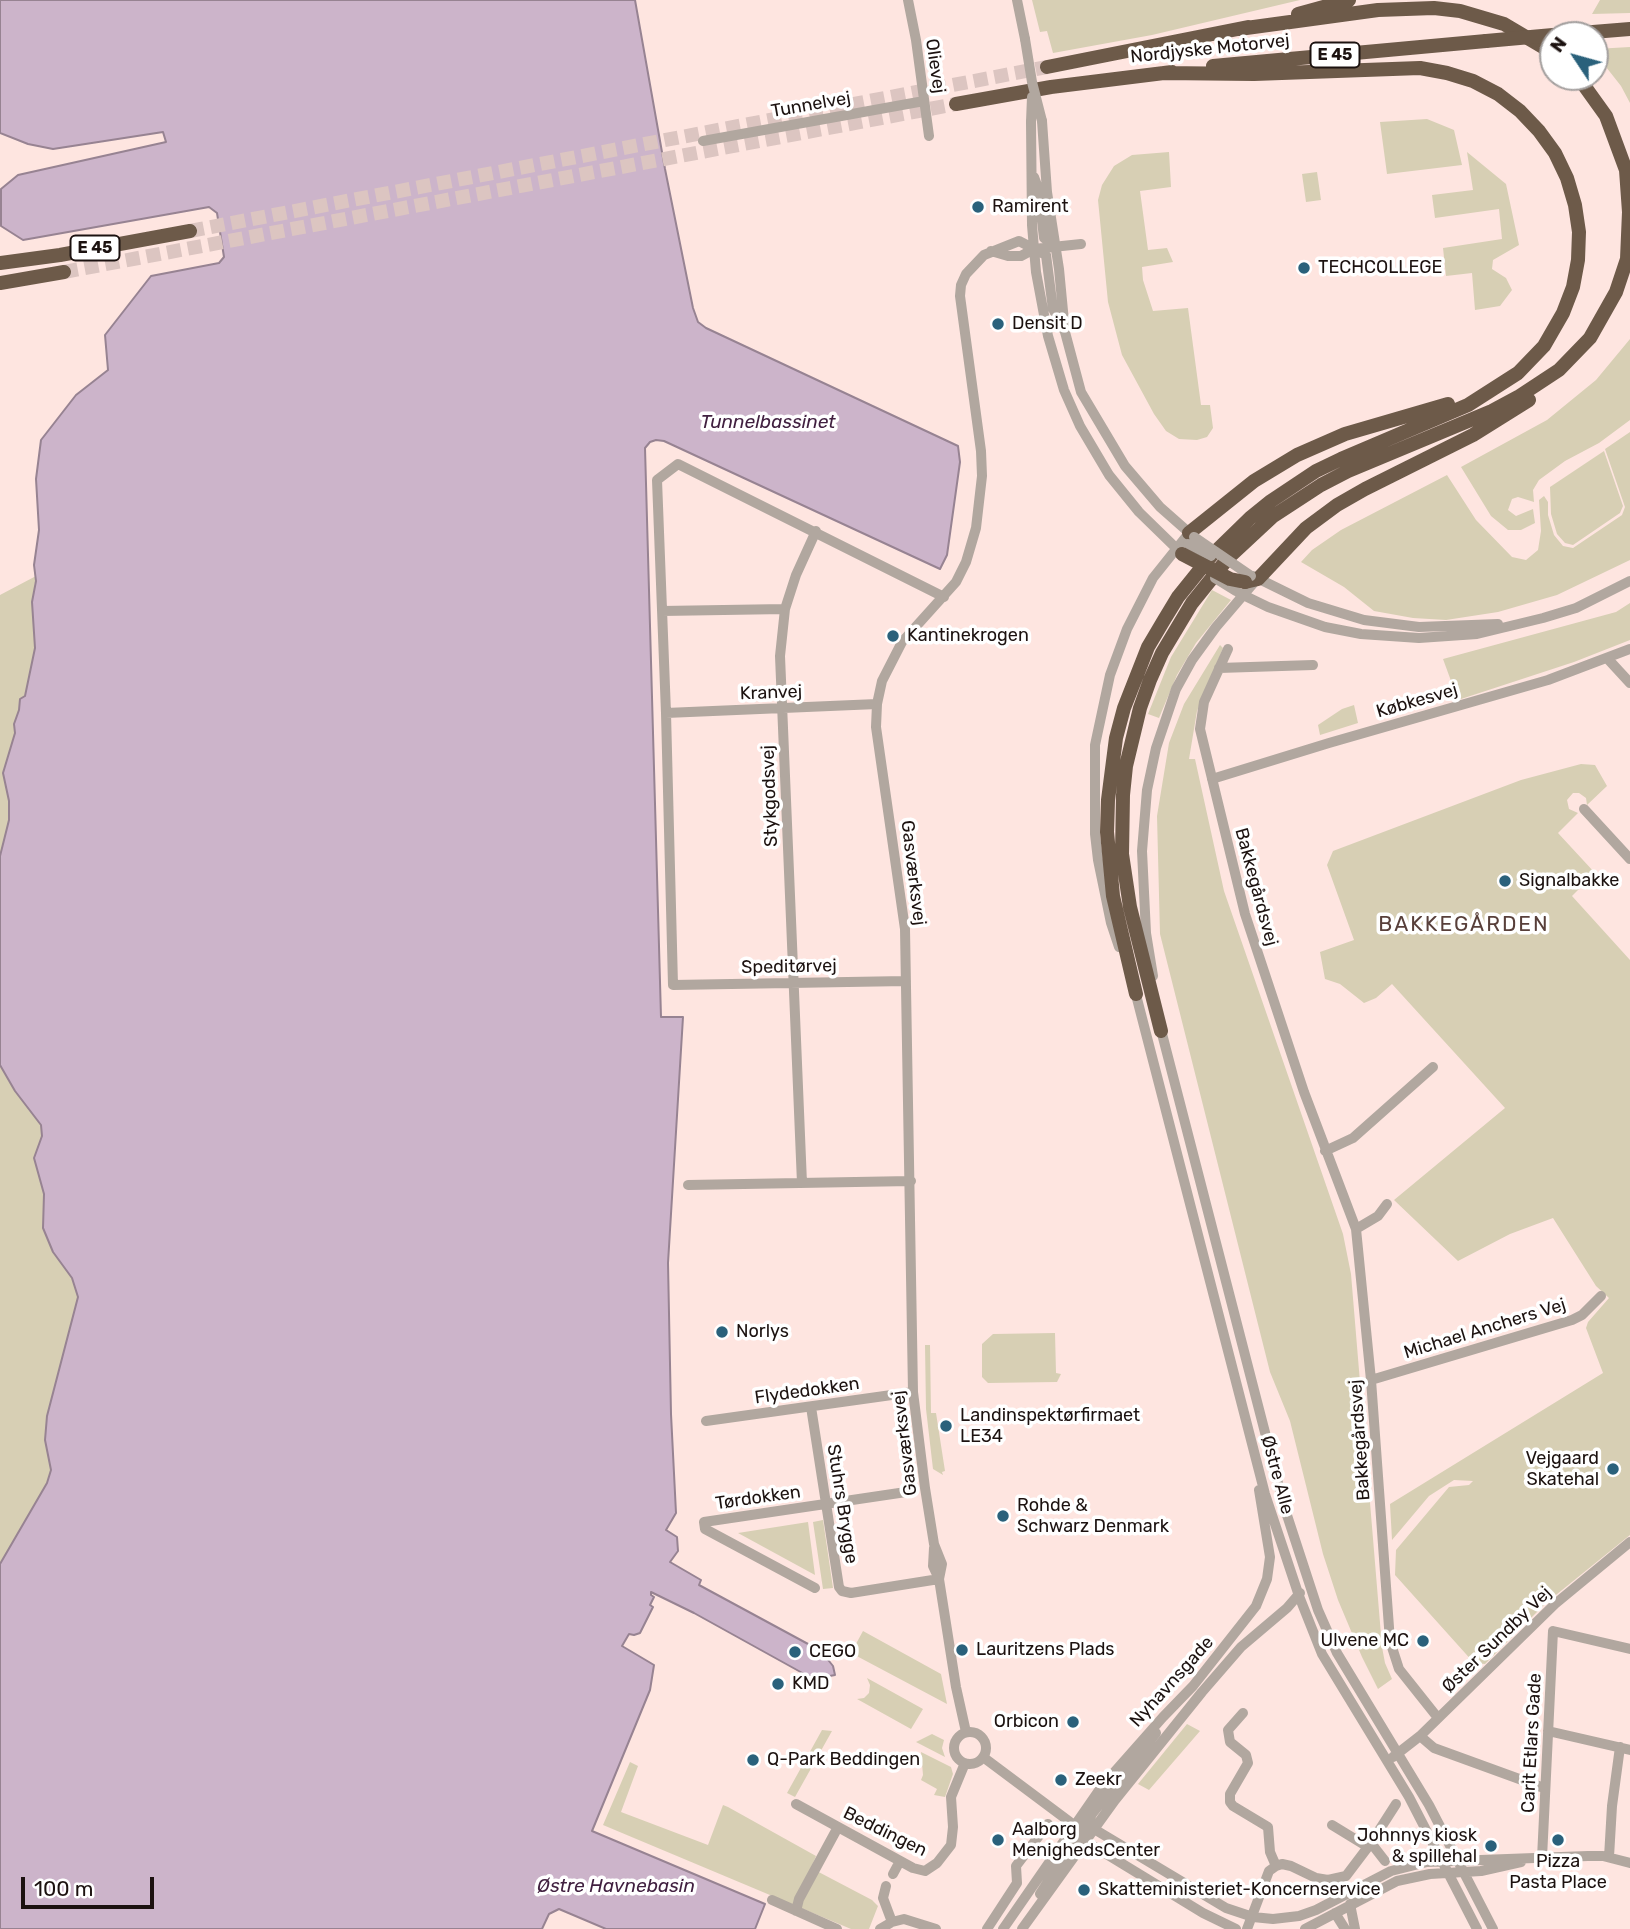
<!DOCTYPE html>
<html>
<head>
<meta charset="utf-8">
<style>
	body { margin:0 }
	#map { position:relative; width:1630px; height:1929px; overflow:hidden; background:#fee5e0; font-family:Rubik,sans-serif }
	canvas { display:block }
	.north { position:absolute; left:1539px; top:21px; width:70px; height:70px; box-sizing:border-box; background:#fff; border:2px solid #a4a09f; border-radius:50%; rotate:306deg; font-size:19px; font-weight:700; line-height:28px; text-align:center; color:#1c1210 }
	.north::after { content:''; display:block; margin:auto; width:24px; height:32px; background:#2a617b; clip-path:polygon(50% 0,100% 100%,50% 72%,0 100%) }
	.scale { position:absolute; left:21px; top:1877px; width:133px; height:32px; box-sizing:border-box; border:4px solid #1c1210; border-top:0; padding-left:9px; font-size:21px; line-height:24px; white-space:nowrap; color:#1c1210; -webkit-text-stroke:5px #fff; paint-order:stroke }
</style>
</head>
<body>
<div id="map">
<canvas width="1630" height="1929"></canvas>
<div class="north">N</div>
<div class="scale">100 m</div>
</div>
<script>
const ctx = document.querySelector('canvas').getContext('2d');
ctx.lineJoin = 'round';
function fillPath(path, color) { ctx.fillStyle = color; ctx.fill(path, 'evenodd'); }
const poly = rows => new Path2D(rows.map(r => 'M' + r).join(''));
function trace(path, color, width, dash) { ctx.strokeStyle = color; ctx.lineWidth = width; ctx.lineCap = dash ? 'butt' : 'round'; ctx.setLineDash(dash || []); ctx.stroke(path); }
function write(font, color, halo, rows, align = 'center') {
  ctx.font = font + ' Rubik,sans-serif'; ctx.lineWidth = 7; ctx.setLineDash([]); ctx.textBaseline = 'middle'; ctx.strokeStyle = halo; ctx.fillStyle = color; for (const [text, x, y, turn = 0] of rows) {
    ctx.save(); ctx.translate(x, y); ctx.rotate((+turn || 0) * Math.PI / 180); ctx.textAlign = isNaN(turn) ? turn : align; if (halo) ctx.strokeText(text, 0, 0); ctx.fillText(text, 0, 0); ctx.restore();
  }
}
fillPath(poly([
	[1032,0,1300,0,1152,35,1053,53,1047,31,1040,32],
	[1600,0,1630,0,1630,13,1592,14],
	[1630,47,1630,103,1621,86,1595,53,1595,49],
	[1427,119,1454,130,1462,165,1387,174,1380,122],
	[1169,152,1171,187,1140,191,1148,250,1167,248,1173,262,1142,267,1143,280,1153,311,1188,308,1201,405,1210,405,1213,428,1207,437,1197,440,1179,439,1166,431,1154,414,1122,355,1108,302,1098,200,1102,185,1114,166,1132,155],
	[1467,152,1506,184,1519,245,1493,260,1492,269,1506,278,1512,290,1500,306,1475,310,1472,273,1446,276,1443,248,1502,239,1499,209,1435,218,1432,195,1473,190],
	[1317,172,1321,200,1306,202,1302,174],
	[1630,339,1630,420,1599,443,1565,461,1539,480,1533,490,1534,502,1518,497,1512,499,1508,510,1516,516,1533,509,1535,523,1521,530,1508,530,1491,516,1461,467,1547,420,1596,380],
	[1630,432,1630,560,1557,595,1498,612,1446,620,1413,618,1374,611,1344,587,1301,562,1312,550,1341,530,1447,475,1476,520,1512,557,1526,560,1538,550,1541,531,1539,500,1544,496,1548,502,1548,515,1554,535,1563,546,1573,548,1622,515,1625,507,1605,449],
	[1604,451,1623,506,1620,513,1573,545,1565,543,1557,534,1551,514,1550,487],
	[36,576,32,602,35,648,25,696,20,699,19,710,14,724,15,733,3,773,9,801,9,820,0,856,0,595],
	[1212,590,1231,600,1196,643,1177,675,1159,718,1148,714,1171,657],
	[1630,603,1630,640,1574,662,1458,700,1443,659,1616,612],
	[1220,645,1223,648,1197,711,1189,759,1195,759,1224,891,1343,1234,1351,1274,1382,1647,1385,1663,1392,1679,1378,1689,1362,1657,1338,1600,1323,1554,1290,1421,1270,1372,1160,934,1157,816,1169,743,1184,704],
	[1354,705,1358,723,1320,735,1318,725,1342,709],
	[1581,764,1595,765,1607,786,1587,805,1586,798,1579,793,1573,793,1567,800,1569,809,1578,813,1558,833,1595,873,1572,896,1630,960,1630,1535,1546,1603,1485,1664,1474,1663,1395,1575,1396,1550,1449,1487,1469,1485,1473,1481,1454,1480,1429,1496,1392,1540,1390,1504,1603,1373,1586,1328,1588,1322,1609,1298,1596,1286,1553,1218,1510,1234,1458,1261,1394,1200,1505,1108,1392,984,1376,998,1364,1003,1340,984,1325,979,1320,952,1354,940,1327,865,1333,851,1521,780],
	[0,1065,15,1091,41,1125,42,1136,34,1158,44,1194,43,1219,53,1252,72,1278,78,1297,47,1416,45,1440,51,1470,47,1483,0,1564],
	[1055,1333,1056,1373,1061,1374,1057,1382,988,1383,982,1377,982,1344,993,1334],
	[925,1345,930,1345,931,1413,936,1413,945,1471,942,1472,943,1475,933,1469,926,1409],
	[823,1520,833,1588,823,1589,813,1522],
	[808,1522,815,1575,738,1533],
	[863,1631,941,1674,947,1704,851,1653],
	[867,1678,923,1709,911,1729,857,1699,864,1698,869,1693,870,1685],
	[1187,1724,1200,1731,1149,1790,1138,1784],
	[822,1730,832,1731,795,1797,787,1793],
	[932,1734,944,1740,942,1748,945,1757,916,1742],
	[921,1752,951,1767,953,1774,945,1797,934,1795,937,1789,921,1780,923,1775],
	[630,1762,638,1766,621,1812,708,1845,723,1805,728,1807,816,1856,811,1868,872,1900,878,1906,869,1929,851,1929,603,1825]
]), '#d7cfb4');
const water = poly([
	[0,0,635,0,665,169,693,308,698,322,706,328,958,446,960,462,947,555,940,569,664,441,656,440,650,442,645,448,661,1017,683,1017,668,1263,671,1414,676,1513,666,1530,677,1537,678,1551,670,1562,701,1580,699,1585,821,1651,833,1666,835,1675,819,1678,806,1675,694,1613,651,1592,651,1595,654,1597,650,1605,653,1607,640,1633,634,1635,629,1634,622,1646,654,1665,650,1690,592,1831,765,1904,755,1929,606,1929,559,1909,549,1914,542,1929,0,1929,0,1564,47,1483,51,1470,45,1440,47,1416,78,1297,72,1278,53,1252,43,1228,44,1194,34,1158,42,1136,41,1125,15,1091,0,1065,0,856,9,820,9,801,3,773,15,733,14,724,19,710,20,699,25,696,35,648,32,602,36,581,34,565,39,530,36,479,41,440,76,395,108,370,105,335,151,276,219,263,224,257,217,213,209,207,23,240,1,226,1,189,18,175,166,142,163,132,53,149,28,144,0,133,0,0]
]);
fillPath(water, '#ccb4ca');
trace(water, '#978392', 2);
trace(poly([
	[190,231,1047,67],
	[64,272,956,104]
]), '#dcc5c1', 14, [14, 7]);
trace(poly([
	[908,0,916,40,929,136],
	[1017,0,1025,39],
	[1042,121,1047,192,1059,269,1065,332,1081,392,1125,466,1160,507,1194,537],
	[1031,122,1032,225,1036,272,1048,336,1064,390,1080,426,1109,475,1139,512,1178,550],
	[703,141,924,101],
	[1034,177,1038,188,1044,238,1055,246],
	[991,251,1008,256,1021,256,1034,249,1081,244],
	[1253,576,1308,603,1364,620,1419,627,1498,624],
	[1239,593,1268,607,1325,627,1361,634,1419,638,1477,634,1543,618,1576,608,1630,581],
	[662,611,785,609],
	[1228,649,1204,702,1200,729,1245,914,1304,1092,1356,1229,1371,1380,1390,1641,1399,1669,1438,1718],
	[1607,658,1630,683],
	[1219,668,1313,665],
	[666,713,877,704],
	[1212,779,1329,743,1548,680,1630,649],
	[1584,809,1630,859],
	[1119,947,1111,923,1098,860,1095,834,1095,745,1110,675,1127,629,1153,578,1189,533],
	[1153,976,1146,933,1142,851,1147,790,1156,748,1176,689,1192,660,1216,627,1257,579],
	[906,981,673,985,666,713,657,480,678,464,944,597],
	[1135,991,1265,1494,1299,1596,1322,1654,1409,1797,1477,1929],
	[1160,1026,1284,1506,1318,1610,1337,1653,1429,1805,1493,1929],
	[1325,1151,1353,1138,1433,1067],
	[802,1183,780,656,785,609,796,575,816,531],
	[688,1185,911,1181],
	[1356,1229,1378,1216,1387,1204],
	[1371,1380,1572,1320,1582,1315,1601,1296],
	[811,1407,839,1587,842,1591,851,1593,939,1579],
	[706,1421,913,1392],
	[934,1548,933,1566,939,1579,956,1687,966,1732],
	[939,1579,942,1564,934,1544,925,1488,913,1392,905,929,876,727,877,704,882,681,902,642,956,582,966,562,976,528,982,476,981,451,960,296,961,285,966,274,984,255,1019,241,1046,255,1053,309,1065,332],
	[815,1588,705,1529,704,1522,906,1492],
	[1243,1713,1228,1730,1230,1742,1246,1755,1248,1763,1230,1794,1230,1802,1233,1806,1268,1827,1270,1852,1276,1866],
	[1548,1731,1630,1750],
	'954 1748a16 16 0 1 1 32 0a16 16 0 1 1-32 0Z',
	[1420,1736,1434,1748,1544,1788],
	[983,1757,1074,1825,1085,1841,1203,1913,1236,1929],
	[1393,1757,1420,1736,1555,1604,1630,1542],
	[796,1804,913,1868,925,1871,937,1863,951,1845,953,1827,951,1797,965,1763],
	[1074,1825,1094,1829,1226,1908,1253,1917,1273,1919,1299,1916,1316,1910,1391,1871,1427,1862,1588,1856,1603,1856,1630,1863],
	[1332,1825,1368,1847],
	[1084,1830,1092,1814,1156,1733],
	[1371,1843,1385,1861],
	[1609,1857,1612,1806,1620,1747],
	[1542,1858,1553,1631,1630,1649],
	[893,1874,900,1861],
	[886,1886,883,1898,892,1922],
	[1040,1894,1074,1841,1075,1829],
	[772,1900,837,1929],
	[1350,1904,1355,1929],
	[796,1911,799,1899,838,1827],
	[1335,1913,1345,1929],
	[880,1929,892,1922,904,1919,936,1929],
	[987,1929,1017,1883,1016,1866,1048,1824],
	[1003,1929,1102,1786,1163,1717,1193,1686,1256,1606,1267,1579,1270,1557,1259,1490],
	[1022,1929,1115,1800,1202,1692,1241,1647,1287,1608,1300,1593],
	[1247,1929,1269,1871,1276,1866,1282,1864,1291,1866,1316,1878,1328,1880,1346,1876,1371,1843,1396,1804],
	[1305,1929,1397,1881,1430,1874,1481,1871,1521,1862]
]), '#b1a79f', 10);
trace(poly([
	[1298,14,1349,0],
	[1239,29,1378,10,1434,8,1460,11,1504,24,1553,53],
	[1556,35,1630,29],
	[1213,66,1486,41],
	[1047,67,1248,27],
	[956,104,1051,87,1172,72],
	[0,263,60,255,190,231],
	[0,283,64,272],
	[1189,533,1254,481,1297,455,1345,434,1448,404],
	[1245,582,1258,579,1306,528,1337,505,1365,489,1473,435,1529,400],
	[1136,994,1113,896,1107,832,1108,800,1116,738,1124,708,1148,647,1164,620,1178,597,1211,556,1250,518,1271,501,1316,471,1341,459,1468,405,1518,373,1544,346,1563,313,1573,287,1578,260,1579,232,1575,205,1567,178,1555,153,1539,131,1520,111,1498,94,1473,81,1447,73,1420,68,1254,74,1163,73],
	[1161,1031,1130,907,1122,854,1123,795,1126,766,1140,708,1150,680,1162,653,1192,603,1229,557,1272,517,1321,485,1348,471,1492,411,1518,397,1559,370,1590,338,1616,292,1627,259,1629,212,1626,170,1606,116,1578,77]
]), '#6d5a49', 14);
trace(poly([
	[1025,39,1032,82,1042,121],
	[1031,122,1032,97],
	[1194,537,1251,576],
	[1188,544,1211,556],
	[1215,578,1236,591]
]), '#b1a79f', 10);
trace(poly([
	[1486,41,1553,35],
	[1182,554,1230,579,1245,582]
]), '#6d5a49', 14);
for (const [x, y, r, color] of [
	[978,207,7,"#2a617b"],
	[1304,268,7,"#2a617b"],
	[998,324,7,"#2a617b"],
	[893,636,7,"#2a617b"],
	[1505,881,7,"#2a617b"],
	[722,1332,7,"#2a617b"],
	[946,1426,7,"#2a617b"],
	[1613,1469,7,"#2a617b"],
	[1003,1516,7,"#2a617b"],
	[1423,1641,7,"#2a617b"],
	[962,1650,7,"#2a617b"],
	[795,1652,7,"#2a617b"],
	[778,1684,7,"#2a617b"],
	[1073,1722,7,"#2a617b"],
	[753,1760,7,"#2a617b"],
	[1061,1780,7,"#2a617b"],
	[998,1840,7,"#2a617b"],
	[1558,1840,7,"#2a617b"],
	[1491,1846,7,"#2a617b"],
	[1084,1890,7,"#2a617b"]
]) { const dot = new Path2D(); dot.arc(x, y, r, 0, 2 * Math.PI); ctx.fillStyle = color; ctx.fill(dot); trace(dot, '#fff', 2.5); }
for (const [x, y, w] of [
	[1335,55,49],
	[95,248,49]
]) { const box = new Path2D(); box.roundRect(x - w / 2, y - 12.5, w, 25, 5); ctx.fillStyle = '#fff'; ctx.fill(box); trace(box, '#1c1210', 2); }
write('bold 16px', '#1c1210', null, [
	["E 45",1335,55],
	["E 45",95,248]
]);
write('18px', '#1c1210', '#fff', [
	["Nordjyske Motorvej",1210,49,-6],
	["Olievej",935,66,82],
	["Tunnelvej",811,105,-10],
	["Kranvej",771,693,-2],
	["Købkesvej",1417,701,-16],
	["Stykgodsvej",770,796,-92],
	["Gasværksvej",913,873,83],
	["Bakkegårdsvej",1256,887,75],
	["Speditørvej",789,967,-1],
	["Michael Anchers Vej",1485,1329,-17],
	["Flydedokken",807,1391,-8],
	["Bakkegårdsvej",1360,1440,-94],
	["Gasværksvej",905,1443,-97],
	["Østre Alle",1277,1475,75],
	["Tørdokken",758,1498,-8],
	["Stuhrs Brygge",842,1504,81],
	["Øster Sundby Vej",1497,1640,-44],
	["Nyhavnsgade",1172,1682,-48],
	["Carit Etlars Gade",1532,1743,-87],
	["Beddingen",885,1832,26]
]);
write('18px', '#1c1210', '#fff', [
	["Ramirent",992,207],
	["TECHCOLLEGE",1318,268],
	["Densit D",1012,324],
	["Kantinekrogen",907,636],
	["Signalbakke",1519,881],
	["Norlys",736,1332],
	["Landinspektørfirmaet",960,1416],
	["LE34",960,1437],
	["Vejgaard",1599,1459,"right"],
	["Skatehal",1599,1480,"right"],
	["Rohde &",1017,1506],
	["Schwarz Denmark",1017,1527],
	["Ulvene MC",1409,1641,"right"],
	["Lauritzens Plads",976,1650],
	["CEGO",809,1652],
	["KMD",792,1684],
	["Orbicon",1059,1722,"right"],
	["Q-Park Beddingen",767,1760],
	["Zeekr",1075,1780],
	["Aalborg",1012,1830],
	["MenighedsCenter",1012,1851],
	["Johnnys kiosk",1477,1836,"right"],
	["& spillehal",1477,1857,"right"],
	["Pizza",1558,1862,"center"],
	["Pasta Place",1558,1883,"center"],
	["Skatteministeriet-Koncernservice",1098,1890]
], 'left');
write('italic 19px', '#412040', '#fff', [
	["Tunnelbassinet",768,423],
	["Østre Havnebasin",616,1887]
]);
ctx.letterSpacing = '2px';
write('21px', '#583f3a', '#fff', [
	["BAKKEGÅRDEN",1464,925]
]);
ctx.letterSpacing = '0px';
</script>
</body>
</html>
